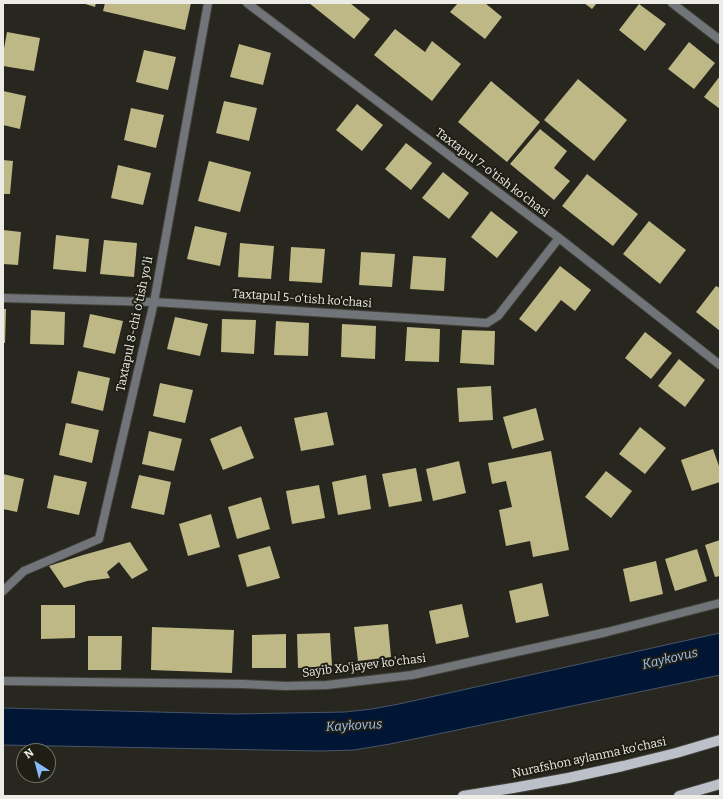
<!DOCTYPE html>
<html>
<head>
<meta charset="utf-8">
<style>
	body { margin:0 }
	#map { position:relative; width:723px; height:799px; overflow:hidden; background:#28271f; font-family:Bitter,serif }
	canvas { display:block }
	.frame { position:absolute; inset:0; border:4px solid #ecebe6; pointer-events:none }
	.north { position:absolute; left:16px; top:743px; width:40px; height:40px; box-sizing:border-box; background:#1f1e15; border:1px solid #717069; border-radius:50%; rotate:324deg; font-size:11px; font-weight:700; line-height:16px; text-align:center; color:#ecebe6 }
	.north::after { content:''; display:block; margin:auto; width:14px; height:18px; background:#8abafc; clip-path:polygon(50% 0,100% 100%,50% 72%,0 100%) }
</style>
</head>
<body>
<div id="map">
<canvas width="723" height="799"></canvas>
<div class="frame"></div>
<div class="north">N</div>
</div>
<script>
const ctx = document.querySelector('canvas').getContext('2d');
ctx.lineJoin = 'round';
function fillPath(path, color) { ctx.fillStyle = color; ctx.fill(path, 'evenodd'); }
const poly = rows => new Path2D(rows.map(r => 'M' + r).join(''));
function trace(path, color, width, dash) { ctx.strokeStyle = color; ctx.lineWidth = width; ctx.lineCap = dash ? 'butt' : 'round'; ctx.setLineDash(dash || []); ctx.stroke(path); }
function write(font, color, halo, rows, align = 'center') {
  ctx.font = font + ' Bitter,serif'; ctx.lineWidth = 4; ctx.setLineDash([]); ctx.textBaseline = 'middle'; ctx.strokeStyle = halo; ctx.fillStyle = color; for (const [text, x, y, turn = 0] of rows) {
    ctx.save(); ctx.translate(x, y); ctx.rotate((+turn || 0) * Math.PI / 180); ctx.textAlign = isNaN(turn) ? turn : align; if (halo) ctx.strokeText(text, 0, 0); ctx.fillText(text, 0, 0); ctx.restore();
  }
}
const water = poly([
	[720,633,720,675,390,744,354,750,320,751,3,745,3,708,234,714,345,712,372,709,399,704,720,633]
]);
fillPath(water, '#011534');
trace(water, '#485569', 1);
fillPath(poly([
	[82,3,96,3,95,7],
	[105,3,191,3,185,30,103,11],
	[309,3,350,3,370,19,354,39],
	[458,3,485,3,502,17,485,39,450,12],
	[584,3,597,3,592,9],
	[639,4,666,24,645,51,619,30],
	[395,29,425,52,432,41,461,64,432,101,374,55],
	[7,32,40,38,34,71,3,66,3,54],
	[689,42,715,63,694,89,668,69],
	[239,44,271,53,263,85,230,77],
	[144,50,176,57,168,90,136,82],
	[720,76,720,109,704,97],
	[578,79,627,120,594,161,544,120],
	[491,81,540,122,507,162,458,122],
	[3,91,26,96,20,129,3,125],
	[224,101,257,108,249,141,216,133],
	[357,104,383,125,362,151,336,130],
	[131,108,164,115,156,148,124,140],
	[540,129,567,151,554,168,570,181,554,200,510,164],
	[406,143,432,163,411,190,385,169],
	[3,160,13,161,10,194,3,194],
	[209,161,251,172,240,212,198,201],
	[118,165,151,173,143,205,111,198],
	[443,172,469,193,449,219,422,198],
	[587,174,638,214,613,246,562,206],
	[491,211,518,232,497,258,471,237],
	[649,221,686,250,660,284,623,254],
	[195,226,227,233,220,266,187,259],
	[3,230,21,232,18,265,3,264],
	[56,235,89,239,86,272,53,269],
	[104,240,137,243,134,277,100,274],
	[240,243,274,246,271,279,238,277],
	[291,247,325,249,322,283,289,281],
	[361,252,395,254,392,287,359,285],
	[413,256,446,258,444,291,410,289],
	[560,266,591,290,575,311,561,300,536,332,519,319],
	[716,286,720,288,720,331,696,312],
	[3,309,6,309,5,343,3,343],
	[31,310,65,312,64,345,30,344],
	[90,314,123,321,115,354,83,347],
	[175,317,208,324,200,356,167,349],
	[222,319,256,320,254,354,221,352],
	[276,321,309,323,308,356,274,355],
	[342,324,376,326,375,359,341,357],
	[407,327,440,329,439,362,405,361],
	[462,330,495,331,494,365,460,363],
	[645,332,672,353,651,379,625,358],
	[679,359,705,380,685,407,658,386],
	[78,371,110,378,103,411,71,403],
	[160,383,193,390,185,423,153,416],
	[491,386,493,420,459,422,457,388],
	[536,408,544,440,512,449,503,417],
	[327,412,334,445,301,451,294,418],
	[66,423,99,430,92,463,59,455],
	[241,426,254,458,223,470,210,439],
	[640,427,666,448,645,474,619,454],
	[149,431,182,439,174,471,142,464],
	[713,449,720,469,720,482,692,491,681,460],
	[551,451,569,550,533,557,530,541,506,546,499,510,512,507,506,481,492,484,488,463],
	[459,461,466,493,433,501,426,469],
	[416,468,422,501,389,507,382,474],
	[606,471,632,491,611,518,585,497],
	[3,474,24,479,17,512,3,509],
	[54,475,87,482,79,515,47,508],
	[139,475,171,482,164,515,131,508],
	[366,475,371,509,338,515,332,482],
	[319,485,325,518,292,524,286,491],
	[261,497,270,529,237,539,228,507],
	[211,514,220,547,188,556,179,524],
	[720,540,720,576,715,577,705,545],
	[130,542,148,570,132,579,119,562,107,572,110,578,87,581,64,588,49,566,83,555],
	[270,546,280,578,247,587,238,555],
	[697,549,707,581,675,591,665,559],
	[656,561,663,594,630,602,623,569],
	[542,583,549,616,516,623,509,591],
	[462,604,469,637,436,644,429,611],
	[41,605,75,605,75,638,41,639],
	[388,624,391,657,358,661,354,627],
	[152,627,234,630,232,673,151,670],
	[330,633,332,666,298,668,297,634],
	[286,634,286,668,252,668,252,635],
	[88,636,122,636,121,670,88,670]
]), '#beb886');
const street = poly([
	[247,3,559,238,720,365],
	[672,3,720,40],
	[3,298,154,302,487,323,498,316,559,238],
	[3,591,24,571,99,539,154,302,208,3],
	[3,681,243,684,285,686,327,685,412,675,607,632,720,603]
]);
const primary = poly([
	[463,796,513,788,568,778,623,766,676,753,720,740],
	[679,796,720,784]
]);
trace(street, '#43423b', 10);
trace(primary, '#43423b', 12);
trace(street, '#717478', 8);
trace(primary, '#bcc1c9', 10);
write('12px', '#ecebe6', '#1f1e15', [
	["Taxtapul 7-o'tish ko'chasi",492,173,37],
	["Taxtapul 5-o'tish ko'chasi",302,299,4],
	["Taxtapul 8-chi o'tish yo'li",135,324,-78],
	["Sayib Xo'jayev ko'chasi",364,666,-7],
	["Nurafshon aylanma ko'chasi",589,758,-12]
]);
write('italic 13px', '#a1c4f4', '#1f1e15', [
	["Kaykovus",670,659,-13],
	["Kaykovus",354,726,-3]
]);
</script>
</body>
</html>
